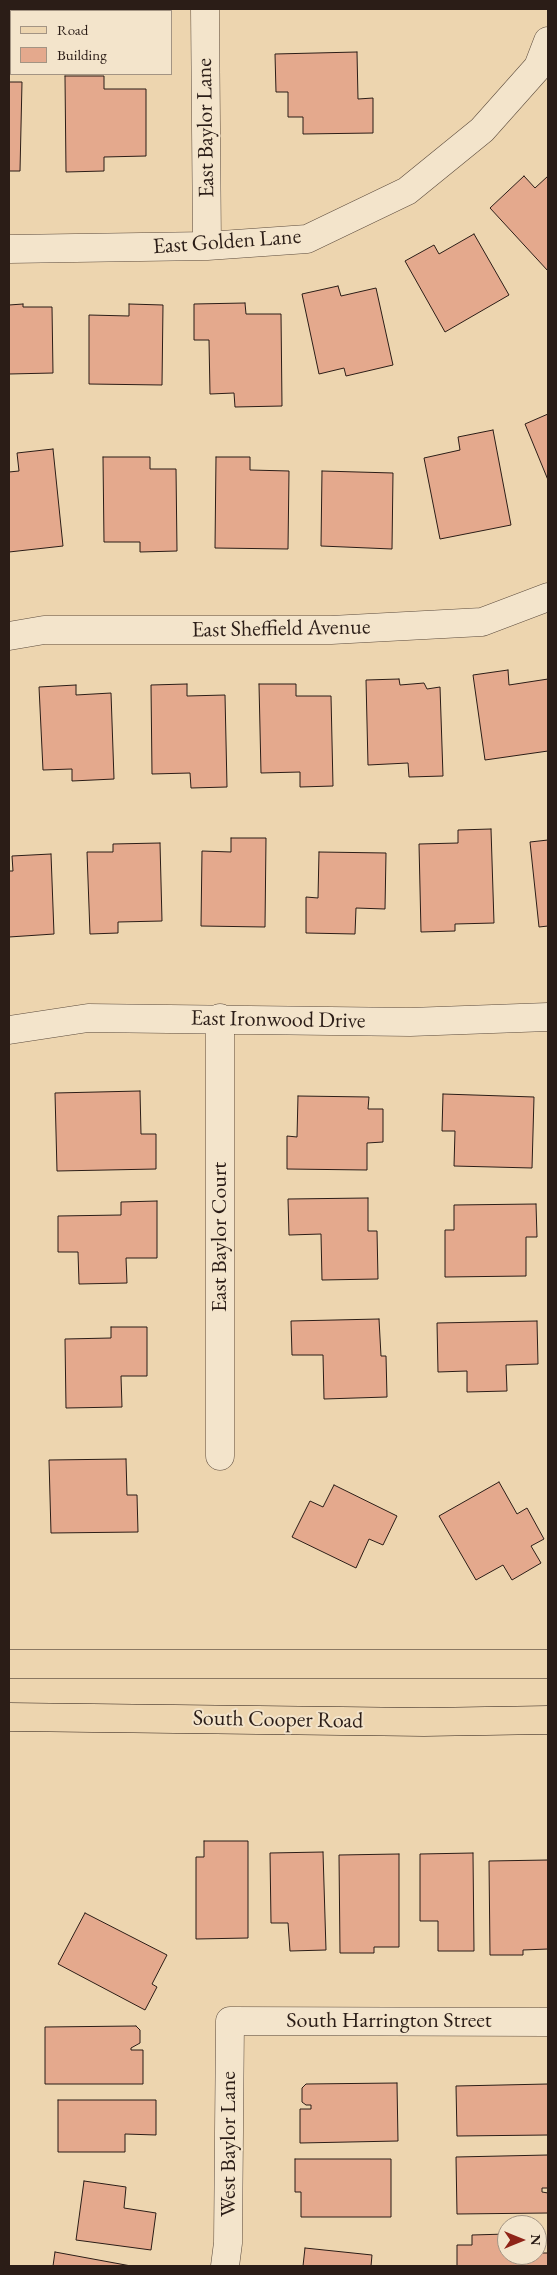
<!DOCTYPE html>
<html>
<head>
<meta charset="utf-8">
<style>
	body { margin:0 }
	#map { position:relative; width:557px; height:2275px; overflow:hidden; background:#edd5af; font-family:"EB Garamond",serif }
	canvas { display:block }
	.frame { position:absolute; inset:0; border:10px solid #2b1d17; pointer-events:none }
	.legend { position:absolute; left:10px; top:10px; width:162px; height:65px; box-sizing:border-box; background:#f3e4cb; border:1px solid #a39483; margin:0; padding:6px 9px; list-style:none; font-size:15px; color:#2b1d17 }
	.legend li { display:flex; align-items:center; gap:10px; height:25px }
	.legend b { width:25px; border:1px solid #a39483 }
	.north { position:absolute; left:497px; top:2215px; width:50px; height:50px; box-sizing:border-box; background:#f3e4cb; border:1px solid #a39483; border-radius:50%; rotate:90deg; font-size:14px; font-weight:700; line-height:20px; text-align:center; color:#2b1d17 }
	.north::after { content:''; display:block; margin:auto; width:18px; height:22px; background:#8f2418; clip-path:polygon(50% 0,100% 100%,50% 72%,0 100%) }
</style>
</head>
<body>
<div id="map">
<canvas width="557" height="2275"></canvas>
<div class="frame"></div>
<ul class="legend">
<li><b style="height:6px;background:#edd5af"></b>Road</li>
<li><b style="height:14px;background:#e4a98d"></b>Building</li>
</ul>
<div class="north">N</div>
</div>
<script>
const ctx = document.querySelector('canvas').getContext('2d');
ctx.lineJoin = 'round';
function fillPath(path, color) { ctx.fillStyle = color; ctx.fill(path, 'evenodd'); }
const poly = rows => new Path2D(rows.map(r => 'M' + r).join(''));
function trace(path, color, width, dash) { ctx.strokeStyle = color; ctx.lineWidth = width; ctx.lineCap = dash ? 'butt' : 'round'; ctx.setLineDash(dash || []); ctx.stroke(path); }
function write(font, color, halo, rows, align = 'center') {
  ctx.font = font + ' "EB Garamond",serif'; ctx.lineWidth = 4; ctx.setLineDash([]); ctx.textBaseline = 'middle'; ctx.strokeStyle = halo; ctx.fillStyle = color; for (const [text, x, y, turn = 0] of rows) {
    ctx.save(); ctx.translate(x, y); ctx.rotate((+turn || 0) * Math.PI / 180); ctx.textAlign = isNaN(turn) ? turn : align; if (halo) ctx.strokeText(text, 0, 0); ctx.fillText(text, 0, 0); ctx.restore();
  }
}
const building = poly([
	[58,9,133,9,133,11,58,11,58,9],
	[357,52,358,99,373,98,373,133,303,134,303,117,288,117,288,92,276,92,275,54,357,52],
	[65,76,104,76,104,89,146,89,146,156,104,157,104,171,66,172,65,76],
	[9,82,22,82,20,171,9,171,9,82],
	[524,176,535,188,548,176,548,271,490,208,524,176],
	[474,234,509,295,445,332,405,261,434,245,439,254,474,234],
	[338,286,341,296,376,288,393,365,346,376,344,368,319,374,302,294,338,286],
	[245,303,246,314,281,314,282,406,235,407,234,393,210,394,209,340,194,340,194,304,245,303],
	[23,304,23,307,52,307,53,373,9,374,9,305,23,304],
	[129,304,163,305,162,385,89,384,89,315,129,316,129,304],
	[548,414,548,480,525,424,548,414],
	[493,430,511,525,440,539,424,458,460,450,458,437,493,430],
	[53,449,63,546,9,552,9,472,19,471,17,453,53,449],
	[103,457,150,457,150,469,176,469,177,551,140,552,140,542,104,542,103,457],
	[216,457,250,457,250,470,289,471,288,549,215,548,216,457],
	[322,471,393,473,392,549,321,546,322,471],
	[508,670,509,685,548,679,548,751,485,760,473,675,508,670],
	[399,679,400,685,424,683,427,689,440,687,443,776,409,777,408,763,368,765,366,680,399,679],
	[187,684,187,696,225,695,227,787,191,788,190,773,152,774,151,685,187,684],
	[259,684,296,684,296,696,331,696,333,786,300,787,300,772,261,773,259,684],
	[76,685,76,695,111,693,114,779,72,781,72,769,43,770,39,687,76,685],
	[491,829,494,923,455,924,455,931,421,932,419,844,458,843,458,830,491,829],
	[231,838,266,838,265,927,201,926,202,851,231,852,231,838],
	[548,840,548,926,539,927,530,842,548,840],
	[160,843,162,921,118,922,118,933,90,934,87,852,113,852,113,844,160,843],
	[319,852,386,853,385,909,356,908,355,934,306,933,306,897,318,898,319,852],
	[51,854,54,934,9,937,9,871,13,871,12,856,51,854],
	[140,1091,141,1134,156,1134,156,1169,57,1171,55,1093,140,1091],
	[443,1094,534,1097,532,1168,454,1166,455,1131,442,1131,443,1094],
	[298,1096,369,1097,368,1109,383,1109,383,1142,367,1143,367,1170,287,1169,287,1136,297,1137,298,1096],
	[368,1198,368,1231,377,1231,378,1279,322,1280,321,1234,289,1235,288,1199,368,1198],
	[157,1201,157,1258,126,1258,127,1283,79,1284,78,1252,58,1252,58,1216,121,1215,121,1202,157,1201],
	[536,1204,537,1237,526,1237,526,1276,445,1277,445,1230,454,1230,454,1205,536,1204],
	[379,1319,381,1356,386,1356,387,1397,324,1399,323,1355,292,1355,291,1321,379,1319],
	[537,1321,538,1364,506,1365,507,1391,467,1392,467,1371,438,1372,437,1323,537,1321],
	[111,1327,147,1327,147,1376,121,1376,122,1407,66,1408,65,1339,111,1338,111,1327],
	[126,1459,127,1495,137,1495,138,1532,51,1533,49,1460,126,1459],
	[499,1482,517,1514,527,1508,544,1539,531,1546,541,1563,512,1580,503,1565,476,1580,439,1516,499,1482],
	[334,1485,397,1516,383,1545,369,1539,356,1568,292,1537,310,1501,323,1507,334,1485],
	[204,1841,248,1841,248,1938,196,1939,196,1857,204,1857,204,1841],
	[323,1852,326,1950,290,1951,288,1923,271,1923,270,1853,323,1852],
	[473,1853,474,1951,438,1951,438,1921,420,1921,420,1854,473,1853],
	[399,1854,399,1947,374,1947,374,1953,340,1953,339,1855,399,1854],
	[548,1860,548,1949,523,1950,523,1955,490,1955,489,1861,548,1860],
	[85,1913,167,1955,152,1984,157,1987,145,2010,58,1964,85,1913],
	[136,2026,140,2030,140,2043,131,2048,131,2050,143,2050,143,2084,45,2084,45,2027,136,2026],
	[397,2083,398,2141,300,2143,300,2109,311,2109,311,2105,306,2105,302,2102,302,2088,306,2084,397,2083],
	[548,2084,548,2135,457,2136,456,2086,548,2084],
	[58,2100,156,2100,156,2135,125,2134,125,2152,58,2152,58,2100],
	[548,2155,548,2188,542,2188,542,2192,548,2193,548,2213,457,2214,456,2157,548,2155],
	[295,2159,391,2159,391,2217,301,2217,301,2192,295,2192,295,2159],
	[84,2181,126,2187,124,2208,156,2213,151,2250,76,2240,84,2181],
	[507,2234,507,2255,537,2255,537,2253,548,2253,548,2266,457,2266,457,2245,472,2245,472,2235,507,2234],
	[305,2248,372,2255,371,2266,303,2266,305,2248],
	[55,2252,131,2266,53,2266,55,2252]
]);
fillPath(building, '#e4a98d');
trace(building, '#2b1d17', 1);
const minor = poly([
	[205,9,207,246],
	[9,249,207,246,307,239,407,191,482,130,538,67,548,41],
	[9,636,44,630,331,630,482,622,548,597],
	[220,1018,220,1456],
	[9,1030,88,1018,410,1022,548,1017],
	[225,2266,228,2243,230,2021,548,2022]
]);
const major = poly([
	[9,1664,548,1664],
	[9,1717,424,1722,548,1720]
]);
trace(minor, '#5c4b3d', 29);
trace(major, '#2b1d17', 29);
trace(minor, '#f3e4cb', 28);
trace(major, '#edd5af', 28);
write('22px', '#2b1d17', '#f3e4cb', [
	["East Baylor Lane",206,128,-91],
	["East Golden Lane",227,242,-4],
	["East Sheffield Avenue",281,629,-1],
	["East Ironwood Drive",278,1020,1],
	["East Baylor Court",220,1237,-90],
	["South Cooper Road",278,1720,1],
	["South Harrington Street",389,2021],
	["West Baylor Lane",229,2144,-90]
]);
</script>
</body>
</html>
